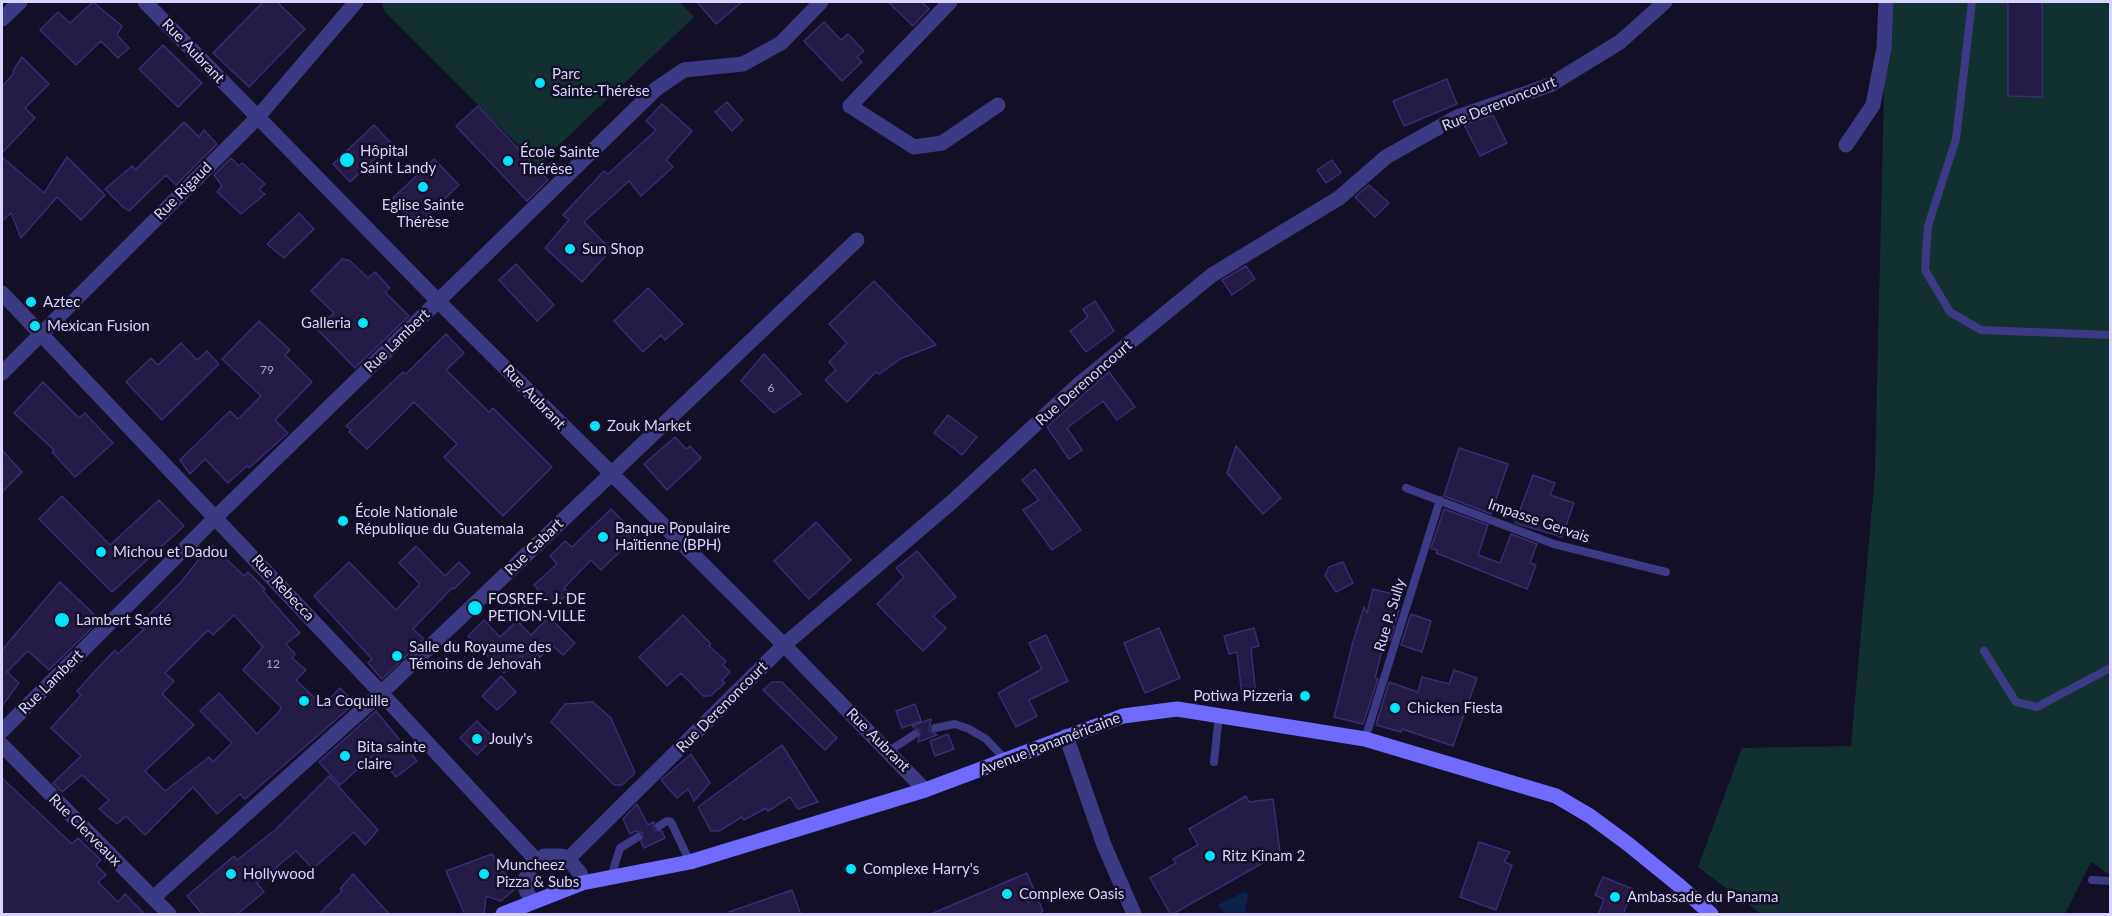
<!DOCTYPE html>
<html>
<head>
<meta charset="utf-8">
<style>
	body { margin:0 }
	#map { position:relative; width:2112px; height:916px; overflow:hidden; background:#130f26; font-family:Lato,sans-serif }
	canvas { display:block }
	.frame { position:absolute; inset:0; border:3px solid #d9d4ff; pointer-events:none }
</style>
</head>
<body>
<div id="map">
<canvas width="2112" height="916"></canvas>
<div class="frame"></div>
</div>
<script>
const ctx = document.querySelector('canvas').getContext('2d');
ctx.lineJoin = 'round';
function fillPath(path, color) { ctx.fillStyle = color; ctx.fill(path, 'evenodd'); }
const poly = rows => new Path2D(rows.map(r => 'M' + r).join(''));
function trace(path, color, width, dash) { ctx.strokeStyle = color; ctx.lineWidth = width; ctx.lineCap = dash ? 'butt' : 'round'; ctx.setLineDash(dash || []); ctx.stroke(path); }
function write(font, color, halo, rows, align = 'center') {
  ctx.font = font + ' Lato,sans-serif'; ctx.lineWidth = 5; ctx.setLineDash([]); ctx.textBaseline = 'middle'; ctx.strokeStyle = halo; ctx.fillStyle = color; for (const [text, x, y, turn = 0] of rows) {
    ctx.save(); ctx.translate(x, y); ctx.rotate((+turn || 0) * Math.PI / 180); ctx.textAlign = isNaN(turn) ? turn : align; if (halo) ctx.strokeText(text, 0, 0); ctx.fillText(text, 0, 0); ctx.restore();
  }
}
fillPath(poly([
	[382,2,680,2,694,17,538,165,384,11],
	[1886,2,2110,2,2110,875,2091,862,2065,914,1761,914,1698,867,1742,748,1851,746,1875,473]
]), '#12302f');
fillPath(poly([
	[1246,891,1248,896,1245,914,1225,914,1218,905]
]), '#0c2248');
const building = poly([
	[93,2,122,26,117,35,129,48,118,58,101,41,76,65,40,30,58,12,70,23,93,2],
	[263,2,277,2,305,29,249,87,213,53,263,2],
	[697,2,742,2,716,24,697,2],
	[888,2,922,2,929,9,913,26,888,2],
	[2008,2,2042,2,2042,97,2008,96,2008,2],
	[824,22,841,40,848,34,864,51,857,57,862,62,842,81,804,41,824,22],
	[163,45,202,83,178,107,139,69,163,45],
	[22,57,49,84,25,108,35,118,2,153,2,87,14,73,13,71,22,57],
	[1447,79,1457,104,1404,126,1393,101,1447,79],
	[727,102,743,120,732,131,715,112,727,102],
	[662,104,692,131,666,160,673,167,641,196,629,181,584,222,611,250,582,282,545,248,569,220,563,215,604,171,608,174,656,130,646,121,662,104],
	[478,106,548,180,527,201,456,126,478,106],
	[1493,115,1507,143,1480,156,1464,125,1493,115],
	[184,122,199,137,204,130,217,144,176,185,166,175,129,211,123,207,105,189,132,166,135,170,184,122],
	[374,125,391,143,350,182,333,164,374,125],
	[2,157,44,193,67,157,105,195,81,220,57,197,21,238,11,213,2,221,2,157],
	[231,158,239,166,242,163,265,184,259,190,265,194,241,214,217,192,222,186,214,175,231,158],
	[434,159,459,185,418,224,393,198,434,159],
	[1332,160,1341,173,1326,183,1317,170,1332,160],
	[1369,185,1389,203,1375,217,1355,197,1369,185],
	[299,213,314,229,284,258,267,244,299,213],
	[342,259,349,260,368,278,375,272,390,288,385,292,409,316,355,368,317,329,334,313,311,291,342,259],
	[516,264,554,305,537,321,499,280,516,264],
	[1246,266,1255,279,1232,295,1222,280,1246,266],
	[874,281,936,345,902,358,879,374,876,372,847,402,825,380,836,370,829,362,847,343,829,324,874,281],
	[648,288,683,324,665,340,661,335,643,352,614,321,648,288],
	[1095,301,1114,331,1086,352,1070,331,1088,317,1083,309,1095,301],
	[259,321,290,350,285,355,312,382,275,420,288,433,249,468,247,466,228,483,205,459,190,474,180,460,230,411,238,419,261,396,222,359,259,321],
	[446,334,464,353,446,370,489,412,493,408,552,467,503,516,444,457,457,444,414,402,367,449,349,432,351,430,346,426,403,372,406,374,446,334],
	[181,343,197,360,207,351,219,364,162,420,126,382,151,358,158,365,181,343],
	[764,354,801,394,774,413,741,381,764,354],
	[1109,372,1135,407,1117,420,1103,401,1067,428,1082,450,1069,459,1047,427,1109,372],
	[43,382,79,418,85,413,113,443,75,477,52,452,54,450,14,413,43,382],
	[948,415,977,437,962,455,934,433,948,415],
	[675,437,686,449,690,446,701,458,667,490,644,464,675,437],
	[1236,446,1281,498,1263,514,1227,473,1236,446],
	[1459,448,1508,464,1491,514,1444,496,1459,448],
	[2,450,22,472,2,492,2,450],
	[1035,469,1081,530,1052,550,1023,510,1039,500,1022,480,1035,469],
	[1533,475,1555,483,1550,495,1574,503,1562,537,1515,523,1533,475],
	[62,496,110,545,159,500,184,526,112,592,39,519,62,496],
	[611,509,637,535,601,570,591,560,564,588,569,593,553,606,534,585,557,564,550,556,565,541,572,547,611,509],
	[1444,509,1488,525,1478,555,1500,563,1511,534,1537,544,1530,563,1536,565,1527,589,1436,553,1438,551,1431,548,1444,509],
	[816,522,851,560,809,599,774,561,816,522],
	[211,544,244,576,248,572,265,589,263,591,300,633,286,644,295,654,292,658,306,670,296,680,323,706,340,688,355,703,245,799,240,794,217,814,193,787,145,835,126,816,117,824,99,809,109,800,82,775,62,792,53,783,81,756,51,728,81,695,77,691,96,670,115,650,118,654,144,629,138,626,181,582,211,544],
	[234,615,263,647,243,670,281,707,279,712,257,734,219,693,200,711,232,743,213,762,209,757,165,791,145,771,194,725,162,694,174,681,165,673,208,630,213,635,234,615],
	[416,546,445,576,459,562,470,573,454,589,452,588,413,629,424,639,382,679,368,663,372,659,314,596,349,562,396,610,420,584,399,563,416,546],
	[917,551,956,597,933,616,946,628,923,651,877,604,904,577,896,568,917,551],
	[1343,562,1353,583,1336,592,1325,575,1329,567,1343,562],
	[60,582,100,620,49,670,28,651,7,672,19,683,2,706,2,650,60,582],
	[1373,589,1396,595,1393,608,1399,610,1390,641,1385,639,1375,678,1378,679,1363,724,1334,717,1353,642,1364,607,1367,613,1373,589],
	[1411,614,1431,621,1422,652,1401,645,1411,614],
	[683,615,711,644,709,646,726,661,723,665,730,672,722,680,725,683,710,696,703,696,681,673,667,686,639,657,683,615],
	[549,617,575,643,563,655,552,645,531,666,521,656,504,673,468,636,484,620,500,637,517,621,531,635,549,617],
	[1159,628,1180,678,1145,693,1124,643,1159,628],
	[1254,628,1259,646,1251,648,1256,695,1242,696,1237,652,1229,654,1224,636,1254,628],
	[1046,635,1068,681,1029,700,1037,716,1016,727,998,693,1042,669,1029,643,1046,635],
	[1454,670,1477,678,1453,746,1402,729,1401,732,1376,725,1389,682,1418,692,1422,677,1449,684,1454,670],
	[501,676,516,692,497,710,482,696,501,676],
	[772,682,782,682,837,738,825,750,763,690,772,682],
	[593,702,611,718,635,773,622,785,614,785,551,722,565,704,593,702],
	[915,704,921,721,902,728,896,711,915,704],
	[376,711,417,761,396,777,376,753,340,785,319,762,376,711],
	[931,719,929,730,937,735,918,742,920,731,912,726,931,719],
	[477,721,494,738,477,755,460,738,477,721],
	[948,734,954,749,935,756,930,741,948,734],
	[782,745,818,802,798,809,790,797,768,811,766,808,744,820,742,817,719,831,711,831,698,807,782,745],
	[691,754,710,783,694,801,688,789,677,798,661,780,691,754],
	[329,776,378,830,365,845,354,832,313,869,296,851,257,883,264,892,236,915,203,915,187,896,234,856,237,860,275,830,329,776],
	[2,778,72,844,78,838,101,860,96,865,106,875,98,882,118,902,125,894,146,915,2,915,2,778],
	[1246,796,1249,802,1273,799,1281,859,1266,861,1171,915,1150,878,1176,863,1173,859,1198,845,1189,829,1246,796],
	[637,804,648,825,654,822,654,830,662,831,665,838,644,848,641,842,643,833,635,831,630,834,623,819,637,804],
	[1479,842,1510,852,1504,862,1512,865,1496,910,1460,897,1479,842],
	[492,854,515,889,501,901,486,896,484,915,465,915,446,871,492,854],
	[1027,873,1043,911,1036,915,931,914,1027,873],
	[353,874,390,915,318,915,342,891,340,889,353,874],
	[1603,877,1633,889,1623,915,1598,915,1604,899,1595,895,1603,877],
	[792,890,801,915,730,915,729,912,792,890]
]);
fillPath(building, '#241b47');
trace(building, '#3b2d73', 1.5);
trace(poly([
	[1972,2,1956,139,1928,226,1925,270,1950,312,1981,330,2110,335],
	[1406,488,1554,544,1666,572],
	[1984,651,2016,702,2037,707,2110,668],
	[935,728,955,724,969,729,986,739,1005,759],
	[1365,739,1440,500],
	[889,751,915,734],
	[1214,762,1219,715],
	[659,826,667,821,671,822,690,862],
	[611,877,620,848,638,837],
	[2092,880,2110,881]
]), '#3d3a85', 8);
trace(poly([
	[145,2,438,301,784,645,925,790],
	[950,2,850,106,914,147,942,143,998,105],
	[2,19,20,2],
	[1846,145,1873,105,1884,48,1886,2],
	[2,293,381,693,537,861],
	[1066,736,1104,845,1134,914],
	[2,745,169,914],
	[568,859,784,645,953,501,1078,385,1212,275,1339,198,1386,157,1457,117,1550,85,1620,42,1665,2],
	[153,898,381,693,857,240],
	[532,901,526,890,526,877,532,865,544,856,561,856,568,859,580,873,582,883]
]), '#3d3a85', 15);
trace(poly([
	[2,373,257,118,356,2],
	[2,731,216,517,656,89,684,70,743,64,781,43,821,2]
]), '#3d3a85', 15);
trace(poly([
	[503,914,582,883,690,862,925,790,1123,716,1177,709,1365,739,1556,796,1590,816,1628,844,1681,887,1711,914]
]), '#6f6bff', 15);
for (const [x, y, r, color] of [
	[540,83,6,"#00e5ff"],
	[347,160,8,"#00e5ff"],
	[508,161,6,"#00e5ff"],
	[423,187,6,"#00e5ff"],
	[570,249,6,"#00e5ff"],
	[31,302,6,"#00e5ff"],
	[363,323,6,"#00e5ff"],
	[35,326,6,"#00e5ff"],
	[595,426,6,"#00e5ff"],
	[343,521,6,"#00e5ff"],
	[603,537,6,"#00e5ff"],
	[101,552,6,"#00e5ff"],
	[475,608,8,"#00e5ff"],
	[62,620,8,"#00e5ff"],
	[397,656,6,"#00e5ff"],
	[1305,696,6,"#00e5ff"],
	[304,701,6,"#00e5ff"],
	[1395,708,6,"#00e5ff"],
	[477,739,6,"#00e5ff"],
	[345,756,6,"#00e5ff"],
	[1210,856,6,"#00e5ff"],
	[851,869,6,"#00e5ff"],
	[231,874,6,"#00e5ff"],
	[484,874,6,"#00e5ff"],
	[1007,894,6,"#00e5ff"],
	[1615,897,6,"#00e5ff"]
]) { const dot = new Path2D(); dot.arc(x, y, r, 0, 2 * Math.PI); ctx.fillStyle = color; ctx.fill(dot); trace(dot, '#130f26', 2); }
write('12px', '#aca6d1', null, [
	["79",267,370],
	["6",771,388],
	["12",273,664]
]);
write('15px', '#d9d4ff', '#130f26', [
	["Rue Aubrant",193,51,46],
	["Rue Derenoncourt",1499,104,-22],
	["Rue Rigaud",183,191,-45],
	["Rue Lambert",397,341,-44],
	["Rue Derenoncourt",1084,383,-41],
	["Rue Aubrant",534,397,46],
	["Impasse Gervais",1539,521,19],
	["Rue Gabart",534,547,-44],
	["Rue Rebecca",283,588,47],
	["Rue P. Sully",1390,615,-73],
	["Rue Lambert",51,682,-45],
	["Rue Derenoncourt",722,707,-45],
	["Rue Aubrant",878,740,45],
	["Avenue Panaméricaine",1050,744,-21],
	["Rue Clerveaux",85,830,45]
]);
write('15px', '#d9d4ff', '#130f26', [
	["Parc",552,74],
	["Sainte-Thérèse",552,91],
	["Hôpital",360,151],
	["Saint Landy",360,168],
	["École Sainte",520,152],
	["Thérèse",520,169],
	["Eglise Sainte",423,205,"center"],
	["Thérèse",423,222,"center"],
	["Sun Shop",582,249],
	["Aztec",43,302],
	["Galleria",351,323,"right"],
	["Mexican Fusion",47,326],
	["Zouk Market",607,426],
	["École Nationale",355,512],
	["République du Guatemala",355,529],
	["Banque Populaire",615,528],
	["Haïtienne (BPH)",615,545],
	["Michou et Dadou",113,552],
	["FOSREF- J. DE",488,599],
	["PETION-VILLE",488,616],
	["Lambert Santé",76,620],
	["Salle du Royaume des",409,647],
	["Témoins de Jehovah",409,664],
	["Potiwa Pizzeria",1293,696,"right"],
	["La Coquille",316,701],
	["Chicken Fiesta",1407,708],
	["Jouly's",489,739],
	["Bita sainte",357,747],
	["claire",357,764],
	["Ritz Kinam 2",1222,856],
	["Muncheez",496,865],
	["Pizza & Subs",496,882],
	["Complexe Harry's",863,869],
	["Hollywood",243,874],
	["Complexe Oasis",1019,894],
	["Ambassade du Panama",1627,897]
], 'left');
</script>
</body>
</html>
